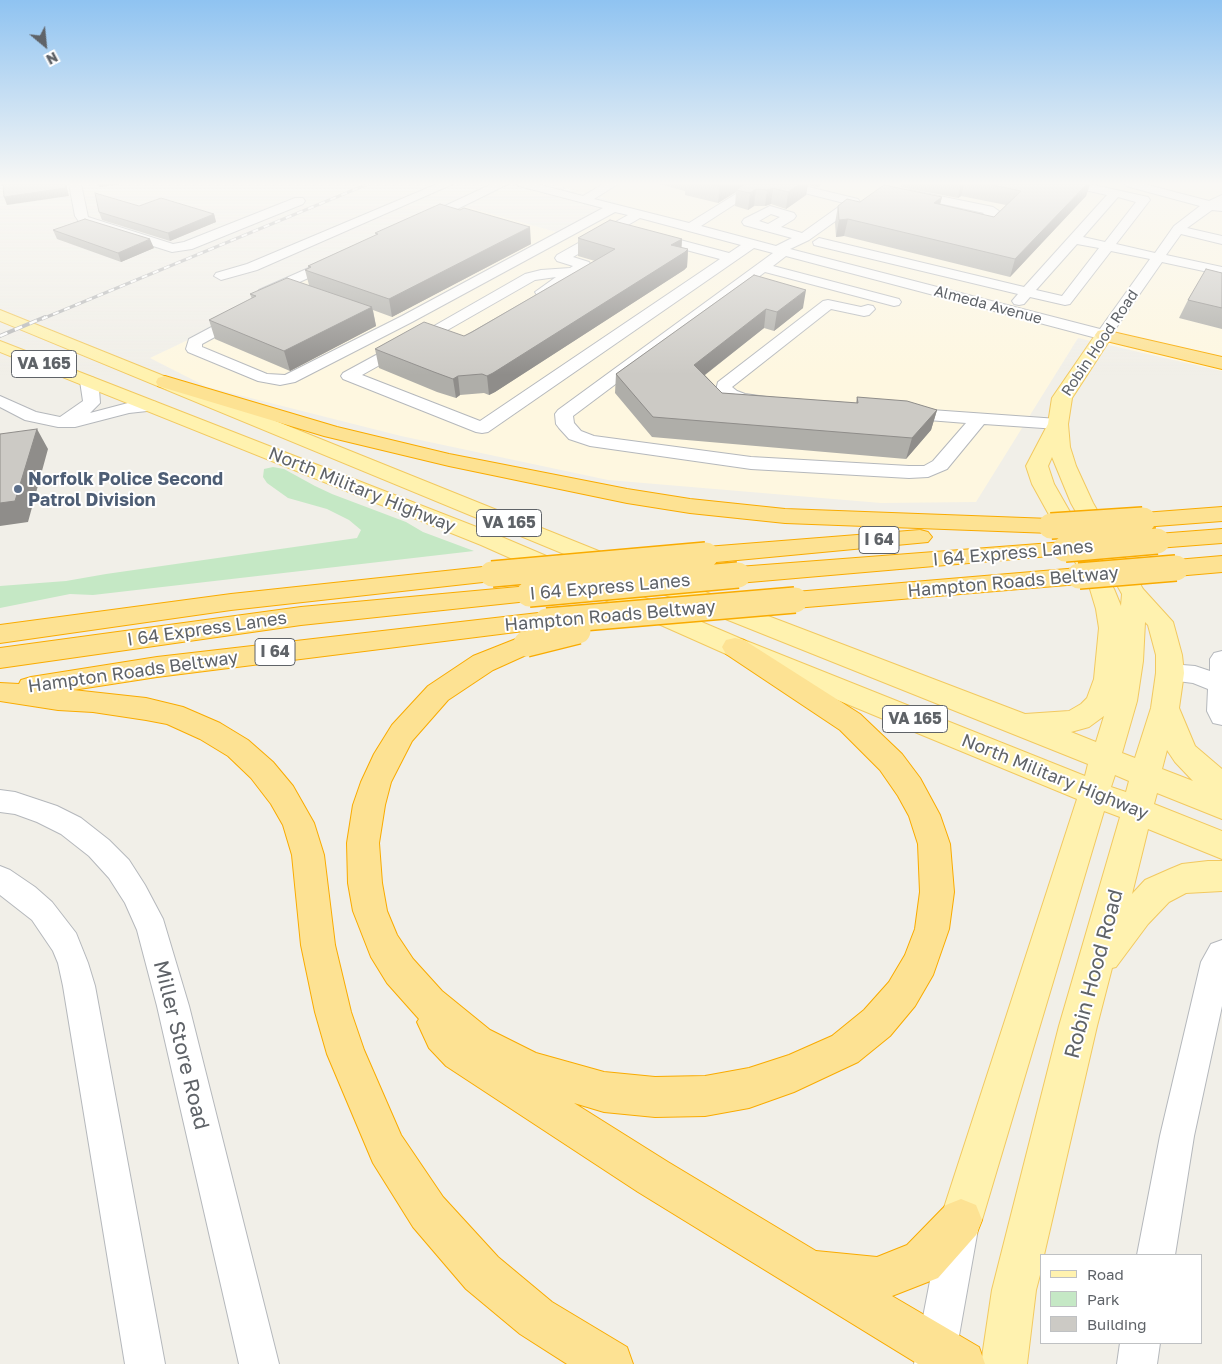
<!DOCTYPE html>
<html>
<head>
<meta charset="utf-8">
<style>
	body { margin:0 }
	#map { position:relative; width:1222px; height:1364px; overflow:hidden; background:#f1efe8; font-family:"Golos Text",sans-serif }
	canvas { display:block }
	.legend { position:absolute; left:1040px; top:1254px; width:162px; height:90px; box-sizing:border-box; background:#fff; border:1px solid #bfc1c3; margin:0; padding:6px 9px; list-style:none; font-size:15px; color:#5f6368 }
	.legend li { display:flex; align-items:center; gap:10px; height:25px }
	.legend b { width:25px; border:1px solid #bfc1c3 }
	.north { position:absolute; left:20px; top:20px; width:50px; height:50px; -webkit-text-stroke:4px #fff; paint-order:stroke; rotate:152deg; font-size:14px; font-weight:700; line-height:20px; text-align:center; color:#5f6368 }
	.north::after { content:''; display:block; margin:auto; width:18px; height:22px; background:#5f6368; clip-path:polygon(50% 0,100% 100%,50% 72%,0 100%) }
</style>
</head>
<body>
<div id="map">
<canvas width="1222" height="1364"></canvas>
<ul class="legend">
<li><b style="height:6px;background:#fff2af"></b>Road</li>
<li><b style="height:14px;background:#c5e8c5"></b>Park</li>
<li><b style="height:14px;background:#cccac5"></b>Building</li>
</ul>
<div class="north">N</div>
</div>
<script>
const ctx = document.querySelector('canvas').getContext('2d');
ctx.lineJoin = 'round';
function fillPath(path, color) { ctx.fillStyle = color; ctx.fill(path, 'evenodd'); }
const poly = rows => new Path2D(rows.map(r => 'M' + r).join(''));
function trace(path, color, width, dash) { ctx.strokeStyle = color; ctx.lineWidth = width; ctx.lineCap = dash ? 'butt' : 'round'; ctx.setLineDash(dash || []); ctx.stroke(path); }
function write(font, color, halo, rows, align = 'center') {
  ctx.font = font + ' "Golos Text",sans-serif'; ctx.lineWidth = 4; ctx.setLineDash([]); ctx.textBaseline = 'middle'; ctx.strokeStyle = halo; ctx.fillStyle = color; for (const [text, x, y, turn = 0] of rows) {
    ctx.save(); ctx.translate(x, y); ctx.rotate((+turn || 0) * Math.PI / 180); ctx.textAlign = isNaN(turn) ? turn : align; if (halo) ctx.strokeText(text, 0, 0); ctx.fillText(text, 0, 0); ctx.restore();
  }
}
fillPath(poly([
	[551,184,1222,184,1222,371,1078,338,976,502,881,503,608,480,401,436,207,387,150,358,228,321,264,290,455,204,560,233,619,202]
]), '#fef7e0');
fillPath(poly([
	[273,467,284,469,315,486,332,494,406,522,423,532,474,551,93,595,70,594,0,608,0,586,66,581,106,574,357,538,361,530,349,520,327,509,288,498,267,483,263,477,264,469]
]), '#c5e8c5');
const minor = poly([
	[69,184,81,184,88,217,173,244,184,242,295,198,303,198,305,201,303,204,192,249,172,252,80,223,75,216,69,184],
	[437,184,453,184,257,270,221,280,214,276,216,273,247,264,437,184],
	[492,184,508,184,427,224,423,225,417,221,419,218,492,184],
	[517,184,537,184,583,196,603,184,618,184,594,199,689,223,752,184,766,184,701,226,776,246,792,238,744,225,742,222,744,219,770,206,794,213,796,216,794,219,781,227,802,233,844,203,777,186,775,184,796,184,858,199,860,202,858,205,809,240,790,249,1100,329,1150,259,1111,251,1070,304,1065,305,1030,297,1024,304,1019,305,1014,304,1012,301,1018,294,814,245,813,242,819,238,1024,287,1107,195,1067,186,1065,184,1089,184,1148,197,1150,200,1116,244,1155,253,1174,226,1200,206,1126,186,1124,184,1144,184,1209,201,1222,195,1222,211,1212,210,1187,228,1222,236,1222,244,1181,234,1166,255,1222,267,1222,275,1162,262,1109,338,1104,340,786,256,773,266,899,299,901,302,899,305,894,306,765,272,573,416,574,423,581,431,594,436,751,457,909,466,924,466,933,461,966,423,903,418,897,417,894,413,897,409,903,408,1058,419,1064,420,1067,424,1064,428,1058,429,984,424,947,469,928,477,909,478,751,469,590,446,569,439,559,428,556,424,555,414,558,410,773,253,754,248,488,432,482,433,476,432,343,379,341,376,343,373,400,342,410,342,413,345,410,348,362,375,480,421,720,259,645,239,644,236,645,233,650,232,729,253,741,245,640,218,573,257,589,262,591,265,553,291,560,293,562,296,544,309,539,310,534,309,532,306,543,297,537,295,535,292,556,277,535,280,437,336,432,338,427,336,424,333,427,330,525,274,541,270,570,268,573,266,557,261,555,258,557,255,628,215,615,212,412,322,295,382,280,385,258,381,188,352,186,349,189,339,236,314,246,314,248,317,246,320,202,344,202,347,267,374,285,375,402,316,603,208,519,186,517,184],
	[1118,197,1136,202,1105,242,1083,237,1118,197],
	[771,214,780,217,768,224,759,221,771,214],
	[1077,244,1099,248,1062,296,1036,290,1077,244],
	[910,190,993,207,999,211,989,222,985,223,959,218,953,214,955,211,959,210,982,215,984,213,906,196,904,194,910,190],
	[336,256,341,257,343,260,341,263,269,296,264,297,259,296,257,293,259,290,336,256],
	[828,300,861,307,868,305,873,306,875,309,869,315,864,316,831,309,732,387,737,391,745,394,766,397,768,401,766,405,760,406,742,404,725,399,718,394,716,390,718,382,823,301,828,300],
	[88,376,94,378,96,381,99,389,100,403,90,413,128,403,150,401,156,402,158,406,156,410,129,413,75,427,58,427,25,420,0,407,0,396,36,412,60,417,83,401,80,381,82,378,88,376],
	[1222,651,1222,725,1213,723,1207,711,1208,689,1193,683,1162,679,1158,673,1162,667,1170,664,1195,666,1210,671,1210,659,1214,653,1222,651],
	[0,790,15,792,57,806,81,818,109,840,129,860,145,885,163,919,189,1006,279,1364,239,1364,157,1006,137,930,125,903,109,878,89,856,61,834,37,822,15,814,0,812,0,790],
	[0,866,10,870,35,887,52,902,76,933,88,963,95,986,165,1364,125,1364,63,986,58,963,53,951,32,920,0,895,0,866],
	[1222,940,1222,1006,1194,1136,1175,1255,1137,1255,1160,1136,1201,962,1211,944,1222,940],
	[959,1210,972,1216,978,1229,954,1364,914,1364,940,1229,946,1216,959,1210],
	[1120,1343,1160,1343,1157,1364,1117,1364,1120,1343]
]);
const major = poly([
	[0,310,616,558,1025,714,1069,711,1081,704,1087,698,1094,679,1099,628,1096,609,1090,589,1032,484,1026,466,1048,424,1052,398,1098,331,1104,330,1110,331,1113,335,1072,398,1068,424,1070,447,1076,466,1093,503,1143,589,1173,622,1182,655,1184,673,1179,708,1195,746,1222,769,1222,819,1157,793,1154,804,1222,831,1222,859,1148,829,1132,894,1145,880,1170,869,1182,864,1208,861,1222,861,1222,891,1186,893,1169,902,1148,924,1116,967,1112,968,1097,1026,1044,1255,1041,1255,1041,1271,1036,1290,1027,1364,981,1364,992,1290,1059,1026,1120,817,1104,811,982,1220,976,1235,961,1241,946,1235,940,1220,1077,799,726,654,481,545,0,352,0,341,497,535,744,640,1085,776,1088,764,598,568,0,321,0,310],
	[1052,457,1071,503,1122,594,1121,606,1114,589,1054,484,1048,466,1052,457],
	[1145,622,1148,625,1156,655,1156,673,1151,708,1135,758,1122,753,1137,701,1143,661,1145,622],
	[1104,716,1096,742,1071,732,1089,727,1104,716],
	[1167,750,1175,762,1193,781,1162,769,1167,750],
	[1115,775,1129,781,1126,792,1111,787,1115,775]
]);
const highway = poly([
	[1104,330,1222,357,1222,369,1098,339,1095,335,1098,331,1104,330],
	[165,376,337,427,449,454,627,489,690,499,785,509,1051,519,1059,521,1063,526,1059,531,1051,533,785,523,690,513,627,503,449,466,324,436,158,386,156,382,158,378,165,376],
	[1222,507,1222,521,1143,527,1135,525,1132,520,1135,515,1143,513,1222,507],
	[1222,529,1222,543,1157,548,1149,546,1145,541,1149,536,1157,534,1222,529],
	[920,530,928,532,932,537,928,542,706,563,698,560,694,555,698,550,706,547,920,530],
	[1065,542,1073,544,1077,549,1073,554,738,583,729,581,726,575,729,569,738,567,1065,542],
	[1222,556,1222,572,1176,576,1167,574,1164,568,1167,562,1176,560,1222,556],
	[492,566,501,568,504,574,501,580,231,610,0,643,0,625,231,594,492,566],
	[1079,568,1088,570,1091,576,1088,582,1079,584,795,608,786,606,782,600,786,594,795,592,1079,568],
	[529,586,538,588,541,594,538,600,301,625,0,668,0,648,301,607,529,586],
	[547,612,556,615,560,621,556,627,157,677,73,690,146,698,183,707,220,723,248,740,273,762,293,786,314,823,324,855,335,945,351,1012,364,1050,401,1135,443,1197,498,1257,552,1302,627,1347,633,1364,567,1364,520,1334,466,1289,413,1227,373,1163,327,1054,315,1012,301,945,292,855,283,825,271,804,251,778,228,756,200,739,167,724,146,720,93,712,58,710,0,701,0,683,19,684,21,680,31,677,157,657,547,612],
	[526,635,535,637,539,644,535,651,493,670,448,700,412,741,391,782,385,805,379,843,382,883,387,911,397,935,413,959,442,991,490,1030,536,1053,604,1072,655,1077,705,1076,749,1068,789,1055,832,1036,864,1010,889,982,905,955,915,929,920,892,918,844,909,816,898,796,880,770,840,730,726,654,722,647,726,640,735,638,744,640,860,714,902,754,920,778,940,815,950,844,954,892,949,929,933,975,915,1006,890,1036,858,1062,794,1092,749,1108,705,1116,655,1117,604,1112,574,1103,668,1162,816,1251,877,1257,907,1245,946,1205,961,1199,976,1205,982,1220,976,1235,938,1278,892,1296,979,1347,985,1364,918,1364,638,1192,446,1066,429,1048,417,1022,419,1019,387,983,371,957,353,911,348,883,347,843,353,805,361,782,374,754,392,725,428,686,473,656,526,635]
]);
trace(minor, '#b5b8bc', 2);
trace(major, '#f2c960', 2);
trace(highway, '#f9ab00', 2);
fillPath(minor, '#fff');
fillPath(major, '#fff2af');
fillPath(highway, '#fde293');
const railFar1 = poly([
	[42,319,368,184]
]);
const rail = poly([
	[0,336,45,317]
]);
trace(railFar1, '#b6b7b8', 3);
trace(rail, '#b6b7b8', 4);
trace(railFar1, '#fff', 2, [6]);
trace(rail, '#fff', 2.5, [8]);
const highwayBridge = poly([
	[1051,526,1143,520],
	[1065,549,1157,541],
	[492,574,706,555],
	[1079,576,1176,568],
	[529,594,738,575],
	[547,621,795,600],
	[526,644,578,631]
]);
trace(highwayBridge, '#f9ab00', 28, []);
trace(highwayBridge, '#fde293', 25);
fillPath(poly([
	[659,184,823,184,818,187,808,185,806,195,786,209,771,204,765,206,754,206,748,210,735,206,736,192,718,203,685,195,685,191],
	[901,184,1090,184,1086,196,1010,277,844,236,836,237,835,223,838,206,860,202,942,197,940,205,994,217,1006,205,961,196,958,198,900,187],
	[139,206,214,214,216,222,170,241,102,220,99,212],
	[53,230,154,248,121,262,57,239],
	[375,233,531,244,392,317,373,310,376,326,290,371,215,339,209,320,252,299,250,294,309,285,305,270,308,268,308,266,376,235],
	[578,238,682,239,681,248,688,249,687,267,684,270,495,392,489,395,484,393,460,395,456,398,437,392,379,368,375,349,464,336,595,261,578,256],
	[1222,273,1222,329,1179,318,1188,300],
	[754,275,803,308,774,331,764,328,705,375,722,393,856,403,857,397,937,410,931,430,906,459,652,437,615,393,616,374]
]), '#afaea9');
fillPath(poly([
	[66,184,69,196,7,205,4,197],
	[98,184,123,184,100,187],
	[723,184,748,184,736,190,736,192,718,203,720,186],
	[800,184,808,184,806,195,786,209,788,192],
	[961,184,964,184,961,196,958,198],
	[1087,184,1090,184,1086,196,1010,277,1015,259],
	[773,188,771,204,765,206,767,190],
	[756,189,754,206,748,210,750,193],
	[942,197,937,214,934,203],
	[214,214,216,222,170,241,168,233],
	[848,219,844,236,836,237,839,220],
	[530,227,531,244,392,317,389,299],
	[150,239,154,248,121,262,118,253],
	[682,239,681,255,688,249,687,267,684,270,495,392,489,395,487,376,671,245],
	[806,290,803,308,774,331,777,312],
	[372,307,376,326,290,371,284,351],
	[766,309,764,328,693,384,694,365],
	[458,376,460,395,456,398,453,379],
	[937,410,931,430,906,459,912,438],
	[37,429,48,449,28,522,0,526,0,503]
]), '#8f8d8a');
const building = poly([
	[3,184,65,184,66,188,4,197,3,184],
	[711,184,723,184,720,186,711,184],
	[745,184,800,184,788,192,773,188,767,190,756,189,750,193,736,190,745,184],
	[988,184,1087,184,1015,259,848,219,839,220,838,206,847,199,860,202,884,185,942,197,934,203,994,217,1021,191,988,184],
	[95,193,139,206,161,198,214,214,168,233,99,212,95,193],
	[440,204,460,210,464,208,530,227,389,299,305,270,311,267,308,266,378,234,375,233,440,204],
	[85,219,150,239,118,253,53,230,85,219],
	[610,220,682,239,671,245,688,249,685,252,493,373,487,376,482,374,458,376,453,379,434,372,375,349,424,322,464,336,472,332,615,249,578,238,610,220],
	[1206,269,1222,273,1222,308,1188,300,1206,269],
	[754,275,806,290,777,312,766,309,694,365,722,393,858,403,857,397,907,401,937,410,912,438,653,417,616,374,754,275],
	[287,278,372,307,284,351,209,320,256,296,250,294,287,278],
	[37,429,15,501,0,503,0,434,37,429]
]);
fillPath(building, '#cccac5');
trace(building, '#8f8d8a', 1);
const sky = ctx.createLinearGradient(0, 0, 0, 375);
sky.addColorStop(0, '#8fc3f1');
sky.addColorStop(0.49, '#f9f8f5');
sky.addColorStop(1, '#f9f8f500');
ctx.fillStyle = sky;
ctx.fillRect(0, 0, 1222, 375);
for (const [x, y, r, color] of [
	[18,489,5,"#5c6f8a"]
]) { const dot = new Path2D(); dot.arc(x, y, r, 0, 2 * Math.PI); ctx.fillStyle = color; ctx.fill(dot); trace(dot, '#fff', 2); }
write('15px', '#5f6368', '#fff', [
	["Almeda Avenue",988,305,15],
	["Robin Hood Road",1100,343,-56]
]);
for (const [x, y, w] of [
	[44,364,65],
	[509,523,65],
	[879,540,40],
	[275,652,40],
	[915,719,65]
]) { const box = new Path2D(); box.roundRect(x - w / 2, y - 13.5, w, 27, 4); ctx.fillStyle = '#fff'; ctx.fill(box); trace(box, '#5f6368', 1); }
write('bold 16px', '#5f6368', null, [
	["VA 165",44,364],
	["VA 165",509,523],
	["I 64",879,540],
	["I 64",275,652],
	["VA 165",915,719]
]);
write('bold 18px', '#4e5e75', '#fff', [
	["Norfolk Police Second",28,479],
	["Patrol Division",28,500]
], 'left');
write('18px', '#5f6368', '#fff', [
	["North Military Highway",362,490,22],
	["I 64 Express Lanes",1013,553,-5],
	["Hampton Roads Beltway",1013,582,-5],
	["I 64 Express Lanes",610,587,-5],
	["Hampton Roads Beltway",610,616,-5],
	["I 64 Express Lanes",207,629,-8],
	["Hampton Roads Beltway",133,672,-8],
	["North Military Highway",1055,777,22]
]);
write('21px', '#5f6368', '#fff', [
	["Robin Hood Road",1094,974,-75],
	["Miller Store Road",181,1045,76]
]);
</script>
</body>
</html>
